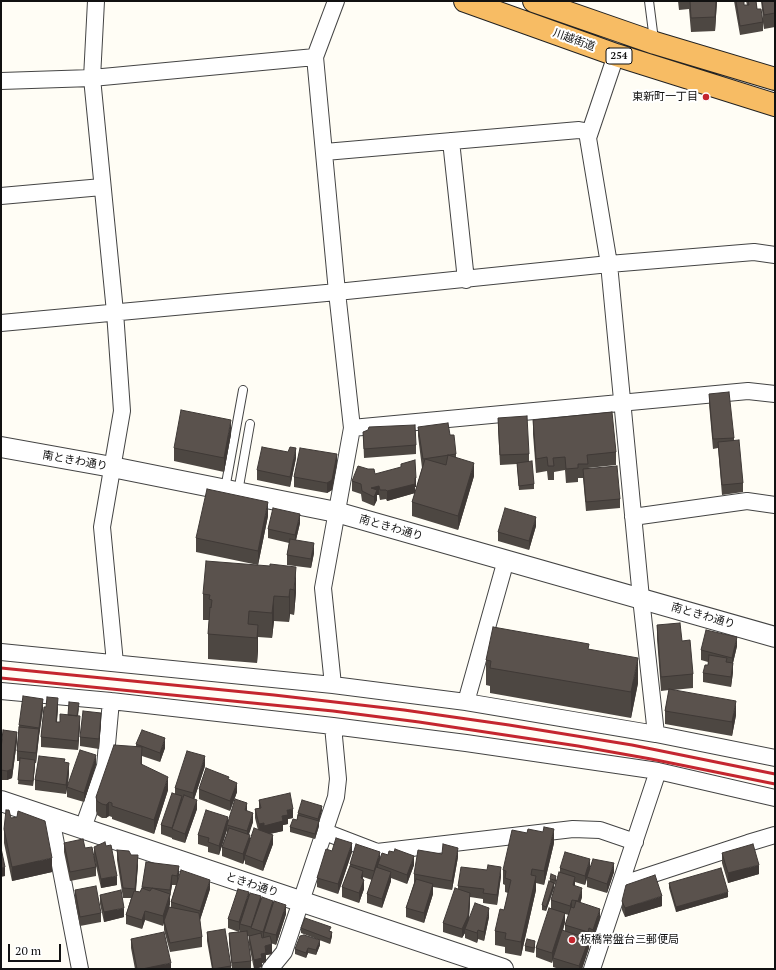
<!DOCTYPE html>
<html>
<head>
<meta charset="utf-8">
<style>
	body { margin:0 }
	#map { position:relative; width:776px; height:970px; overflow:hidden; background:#fffdf5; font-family:"PT Serif",serif }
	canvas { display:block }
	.frame { position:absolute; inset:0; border:2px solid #111; pointer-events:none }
	.scale { position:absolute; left:8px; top:944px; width:53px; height:18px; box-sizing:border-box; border:2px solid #111; border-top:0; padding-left:5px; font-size:12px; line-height:14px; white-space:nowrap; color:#111; -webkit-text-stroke:3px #fff; paint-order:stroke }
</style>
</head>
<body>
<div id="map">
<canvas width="776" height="970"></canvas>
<div class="frame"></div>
<div class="scale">20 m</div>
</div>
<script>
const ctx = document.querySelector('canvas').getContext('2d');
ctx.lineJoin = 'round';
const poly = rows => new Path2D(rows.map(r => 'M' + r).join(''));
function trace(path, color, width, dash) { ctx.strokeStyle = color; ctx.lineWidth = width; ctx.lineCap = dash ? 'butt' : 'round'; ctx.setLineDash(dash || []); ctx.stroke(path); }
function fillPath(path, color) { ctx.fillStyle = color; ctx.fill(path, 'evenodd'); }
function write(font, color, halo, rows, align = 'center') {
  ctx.font = font + ' "PT Serif","Noto Sans JP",serif'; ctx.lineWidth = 4; ctx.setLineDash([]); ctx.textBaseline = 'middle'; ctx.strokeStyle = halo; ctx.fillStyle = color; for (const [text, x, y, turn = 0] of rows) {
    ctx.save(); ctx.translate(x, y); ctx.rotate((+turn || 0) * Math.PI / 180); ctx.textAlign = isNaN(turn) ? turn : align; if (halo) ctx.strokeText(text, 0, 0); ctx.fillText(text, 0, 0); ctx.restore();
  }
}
const service = poly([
	[649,1,654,40],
	[225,489,243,390],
	[238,492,250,424]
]);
const minor = poly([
	[96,1,92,78,115,312,122,411,102,527,115,663],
	[616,55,588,138,609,264,641,598,656,734],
	[1,81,92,78,315,57],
	[451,141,466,280],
	[325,152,579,130,590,132],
	[1,196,102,187],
	[1,323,337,292,609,264,754,252,775,255],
	[352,428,748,391,775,394],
	[633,517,747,501,775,505],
	[1,652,333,685,466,702,656,734,775,758],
	[333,685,323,588,352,428,337,292,315,57,336,1],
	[1,691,111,701,333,726,466,743,658,771],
	[466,702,506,560],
	[775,798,658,771,620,885,748,843,775,835],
	[51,818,80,969],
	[83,828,105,766,111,701],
	[325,832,377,852,573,829,600,830,635,842],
	[270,969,284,952,336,797,338,779,333,726],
	[592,969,620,885]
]);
const tertiary = poly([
	[1,447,112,467,336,512,775,637],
	[1,801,503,969]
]);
const trunk = poly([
	[465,1,616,55,775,105],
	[534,1,655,43,775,79]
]);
trace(service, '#444', 10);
trace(minor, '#444', 18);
trace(tertiary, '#444', 22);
trace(trunk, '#222', 24);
trace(service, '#fff', 8);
trace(minor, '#fff', 16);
trace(tertiary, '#fff', 20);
trace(trunk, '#f7bc64', 22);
trace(poly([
	[1,668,274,695,404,710,509,725,632,745,775,774],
	[1,678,333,711,419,722,578,746,651,759,775,784]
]), '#c4262e', 3);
fillPath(poly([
	[622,1,634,1,623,2],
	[678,1,717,1,715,31,691,32,689,9,679,10],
	[734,1,744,1,744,5,747,5,746,1,756,1,757,9,763,19,761,1,775,1,775,27,764,29,763,23,763,31,740,35],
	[709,394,734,438,734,441,743,483,743,492,722,495,718,448,713,449,709,404],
	[498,418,529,454,529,461,534,484,534,489,519,490,517,464,500,465,498,427],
	[533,420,616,452,616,465,588,468,588,469,620,499,620,508,586,511,583,478,578,478,578,482,566,483,565,470,554,472,554,480,548,480,547,471,536,473,533,434],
	[418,427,450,435,456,454,456,458,474,476,458,530,412,516,412,502,415,493,387,501,386,499,380,500,379,495,377,495,377,500,374,506,362,501,361,494,352,491,352,481,375,474,416,487,415,487,415,493,422,468,418,436],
	[363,432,416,445,416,454,364,458],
	[231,434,224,472,174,461,174,448],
	[296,458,290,487,257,480,257,470],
	[337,464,332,490,327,493,294,487,294,477],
	[268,516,258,565,196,552,196,538],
	[300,523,296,540,314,553,311,568,287,565,287,555,289,543,268,538,268,529],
	[536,526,529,550,498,541,498,532],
	[270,566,296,592,294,615,290,614,289,622,274,621,272,638,258,637,258,650,257,663,208,659,208,634,209,620,203,620,203,594],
	[657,625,682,641,693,674,693,688,673,690,736,715,732,736,665,724,665,711,669,690,661,691,657,639],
	[737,646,733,663,733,672,731,687,703,682,703,673,708,665,708,662,701,660,701,650],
	[589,649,638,683,631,718,490,693,490,686,486,685,486,660],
	[46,707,58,707,57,722,60,722,68,715,79,708,78,716,80,726,78,750,41,747,41,737],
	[43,709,39,736,36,763,35,763,33,786,18,784,20,761,17,761,17,751,19,730,19,725],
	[101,722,99,749,80,746,80,737],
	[17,741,12,778,7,780,1,780,1,749],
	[136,744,165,748,160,762,142,756,142,765,168,790,154,834,112,819,112,817,109,816,106,818,102,818,97,815,96,811,96,797,136,747],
	[65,763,69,773,68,786,96,765,84,802,67,797,67,789,66,794,35,790,35,780],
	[205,766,194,799,197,809,185,843,172,839,172,835,172,838,161,834,161,825,175,794,175,788],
	[229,780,237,792,230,811,199,799,199,789],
	[259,800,293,818,288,819,288,824,283,825,283,831,270,834,273,844,263,871,245,864,245,859,243,864,222,856,222,847,227,834,227,830,219,855,208,852,208,847,198,844,198,835,247,811,253,822,248,835,250,841,258,830,255,818,255,809,259,808],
	[322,810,319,822,319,826,315,839,290,832,290,827,297,820,298,813],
	[4,829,52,872,12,881,4,843],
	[64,843,85,848,94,857,94,847,117,885,101,888,94,857,96,867,96,876,70,881,64,852],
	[554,843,544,885,536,883,536,890,521,956,505,953,505,947,495,945,495,931,504,910,508,893,505,892,505,885,503,884,503,870],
	[117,850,131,855,138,865,136,891,140,892,142,888,146,862,179,875,178,878,210,889,200,920,202,937,202,947,170,952,164,930,164,922,163,926,145,920,142,929,126,924,126,915,131,898,123,898,117,860],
	[172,885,176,885,171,902,171,907,169,907,170,904,170,897],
	[332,851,352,852,338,894,317,887,317,878],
	[722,853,759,874,728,883,722,863],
	[458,857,452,890,433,887,433,894,424,923,406,917,406,908,414,883,414,874],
	[380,858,414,865,407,884,391,878,391,881,382,908,367,903,367,894,372,880,363,877,364,889,359,903,342,897,342,887,350,866,350,864],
	[560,868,590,868,614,872,607,893,587,887,587,878,585,885,575,882,575,886,582,897,580,903,600,918,593,939,589,938,589,948,582,969,559,969,553,967,553,960,552,963,536,957,536,948,551,908,551,900,560,872],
	[565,914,569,915,565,925,565,931,563,931,565,922],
	[501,876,497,905,483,903,483,899,470,897,470,903,469,919,489,917,484,941,478,939,477,943,465,938,465,933,462,938,443,932,443,923,458,889,458,886],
	[550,879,556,880,555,885,554,884,554,888,546,911,542,910,542,905,550,882],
	[669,883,728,897,676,912,669,888],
	[75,890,101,913,101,922,80,926,75,900],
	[100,895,124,917,104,922,100,904],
	[249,897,261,899,273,904,286,914,276,945,271,943,272,954,266,955,266,962,262,963,262,967,254,969,249,945,249,936,247,936,251,961,251,969,232,969,229,943,229,933,240,932,240,929,239,932,228,928,228,919],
	[622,901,662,906,625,917,622,910],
	[301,928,331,931,332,936,330,944,301,933],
	[207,932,231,966,231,969,212,969,207,941],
	[131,939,171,969,135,969,131,948],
	[320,945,316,955,308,953,306,958,295,954,295,949],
	[525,946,535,946,534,953,525,951]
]), '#4d4742');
fillPath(poly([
	[716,1,717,1,715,31,715,17],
	[231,420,231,434,224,472,224,458],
	[296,448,296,458,290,487,290,477],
	[337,454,337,464,332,490,327,493,327,483],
	[474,463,474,476,458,530,458,516],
	[415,478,416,478,416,487,415,487,415,493,387,501,387,491],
	[379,486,379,495,377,495,377,500,374,506,374,497,371,488],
	[268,502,268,516,258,565,258,551],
	[300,514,300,523,295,544,295,535],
	[536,517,536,526,529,550,529,541],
	[314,543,314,553,311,568,311,559],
	[296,567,296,592,294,615,294,590],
	[290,589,290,614,289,622,289,597],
	[274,596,274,621,272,638,272,613],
	[258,625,258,650,257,663,257,638],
	[737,637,737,646,732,667,732,658],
	[638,658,638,683,631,718,631,692],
	[733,663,733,672,731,687,731,677],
	[58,698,58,707,56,731,56,722],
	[43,699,43,709,39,736,36,763,36,753,39,728],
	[736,701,736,715,732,736,732,722],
	[101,713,101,722,99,749,99,739],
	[80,716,80,726,78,750,78,741],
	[17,732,17,741,12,778,7,780,7,771],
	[165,738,165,748,160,762,160,753],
	[96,755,96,765,84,802,84,793],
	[205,756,205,766,193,803,193,793],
	[35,760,35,765,33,786,33,781],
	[69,763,69,773,66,794,66,785],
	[168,777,168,790,154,834,154,820],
	[237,783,237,792,230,811,230,801],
	[182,796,182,805,172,829,172,838,172,828],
	[197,800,197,809,185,843,185,834],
	[109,802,109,816,106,818,106,805],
	[247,803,247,813,245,810],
	[322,806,322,810,319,822,319,826,315,839,315,834,318,823,318,819],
	[293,809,293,818,288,819,288,824,283,825,283,831,264,835,264,826,282,816,287,810],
	[253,813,253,822,247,841,247,831],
	[228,817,228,825,227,825,227,830,219,855,219,846],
	[264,823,264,832,259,833,259,824],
	[554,829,554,843,544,885,544,871],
	[250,835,250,845,245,855,245,859,243,864,243,854],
	[273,835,273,844,263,871,263,862],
	[352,843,352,852,338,894,338,884],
	[458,848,458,857,452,890,452,881],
	[380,852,380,861,378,864,378,868,374,880,374,871],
	[138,855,138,865,135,898,135,889],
	[414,856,414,865,407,884,407,875],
	[52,858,52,872,12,881,12,867],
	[590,859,590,869,585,885,585,876],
	[614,863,614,872,607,893,607,884],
	[759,865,759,874,728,883,728,873],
	[179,866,179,875,177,885,177,876],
	[5,867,5,876,1,877,1,868],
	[501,867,501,876,497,905,497,895],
	[363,871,363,881,361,878],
	[391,872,391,881,382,908,382,899],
	[172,875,172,885,170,897,170,904,163,926,163,916,170,896,170,890],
	[117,876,117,885,101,888,101,879],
	[536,876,536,890,521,956,521,942],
	[556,876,556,880,555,885,555,880],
	[575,877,575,887,573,885],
	[210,880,210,889,200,920,200,911],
	[364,880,364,889,359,903,359,893],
	[554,883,554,888,546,911,546,907],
	[433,884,433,894,424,923,424,913],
	[582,888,582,897,578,911,578,901],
	[249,892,249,902,240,924,240,929,239,932,239,922],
	[728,892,728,897,676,912,676,907],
	[470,893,470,903,468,926,465,929,465,933,462,938,462,929],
	[261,896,261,906,251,928,251,937,251,927],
	[662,896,662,906,625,917,625,908],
	[572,900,572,909,570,916,570,906],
	[273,901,273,910,264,932,264,937,263,941,263,932],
	[286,905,286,914,276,945,276,935],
	[124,908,124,917,104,922,104,912],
	[489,908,489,917,484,941,484,932],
	[600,909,600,918,593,939,593,930],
	[145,911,145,920,142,929,142,920],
	[565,913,565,922,554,958,553,958,552,963,552,953],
	[589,928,589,938,588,942,588,932],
	[478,930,478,939,477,943,477,933],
	[332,932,332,936,330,944,330,939],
	[589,939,589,948,582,969,579,969,579,966],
	[320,940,320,945,316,955,316,950],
	[535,941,535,946,534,953,534,948],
	[272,944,272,954,266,955,266,962,262,963,262,967,254,969,254,960,261,954,265,946],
	[308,948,308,953,306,958,306,953],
	[171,963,171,969,142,969]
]), '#3f3936');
const building = poly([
	[690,1,716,1,715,17,691,18,690,1],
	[736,1,744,1,744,5,749,5,748,1,756,1,757,9,761,9,763,22,740,26,736,1],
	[762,1,775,1,775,13,764,15,762,1],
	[729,392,734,438,713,439,709,394,729,392],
	[181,410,231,420,224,458,174,448,181,410],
	[612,412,616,452,587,455,588,464,578,464,578,468,566,469,565,457,553,458,554,466,548,466,547,457,536,459,533,420,612,412],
	[527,416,529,454,500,455,498,418,527,416],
	[448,423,450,435,454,435,456,454,423,459,418,427,448,423],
	[415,425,416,445,364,449,363,432,368,430,369,427,415,425],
	[739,440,743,483,722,485,718,442,739,440],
	[262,447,288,452,290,447,296,448,290,477,257,470,262,447],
	[300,448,337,454,332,480,327,483,294,477,300,448],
	[448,455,474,463,458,516,412,502,425,459,446,465,448,455],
	[415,460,416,478,415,478,415,484,387,491,386,490,380,490,379,486,371,488,377,490,374,497,362,491,361,484,352,481,358,466,368,469,374,469,375,474,401,467,401,464,415,460],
	[532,461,534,484,519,486,517,463,532,461],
	[617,466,620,499,586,502,583,469,617,466],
	[207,489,268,502,258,551,196,538,207,489],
	[273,508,300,514,295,535,268,529,273,508],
	[505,508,536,517,529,541,498,532,505,508],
	[290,539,314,543,311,559,287,555,290,539],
	[206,561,270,566,270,564,296,567,294,590,290,589,289,597,274,596,272,613,249,611,248,624,258,625,257,638,208,634,210,607,211,608,212,600,209,599,210,595,203,594,206,561],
	[680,623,682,641,690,640,693,674,661,677,657,625,680,623],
	[493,627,589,644,588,649,638,658,631,692,490,668,491,661,486,660,493,627],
	[706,630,737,637,732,658,701,650,706,630],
	[709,655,727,658,726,662,733,663,731,677,703,673,705,665,708,665,709,655],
	[669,689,736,701,732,722,665,711,669,689],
	[23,696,43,699,39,728,19,725,23,696],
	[47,697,58,698,56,722,60,722,60,714,80,716,78,741,41,737,44,707,46,707,47,697],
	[69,702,79,703,77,716,68,715,69,702],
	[83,711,101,713,99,739,80,737,83,711],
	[19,727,39,729,36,753,17,751,19,727],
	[3,730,17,732,12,769,7,771,1,770,1,749,3,730],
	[142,730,165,738,160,753,136,744,142,730],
	[114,745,142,747,141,764,168,777,154,820,112,806,112,803,109,802,106,805,102,804,97,801,96,797,114,745],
	[80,750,96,755,84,793,67,787,80,750],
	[187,751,205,756,193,793,175,788,187,751],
	[39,756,65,759,64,762,69,763,66,785,35,780,39,756],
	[20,758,35,760,33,781,18,780,20,758],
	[206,768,229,777,228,779,237,783,230,801,199,789,206,768],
	[172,793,182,796,172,828,161,825,172,793],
	[290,793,293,809,287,810,288,815,282,816,283,821,264,826,264,823,259,824,255,809,261,808,259,800,290,793],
	[184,795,197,800,185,834,172,829,184,795],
	[235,799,247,803,245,810,253,813,247,831,227,825,235,799],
	[302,800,322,806,318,819,298,813,302,800],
	[6,810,9,810,11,818,17,817,18,811,45,821,52,858,12,867,4,829,6,810],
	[206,810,228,817,219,846,208,842,209,838,198,835,206,810],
	[298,815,319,821,315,834,290,827,293,819,297,820,298,815],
	[544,827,554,829,544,871,532,869,531,875,536,876,521,942,505,939,506,933,495,931,500,909,504,910,511,880,505,878,506,871,503,870,512,830,527,833,528,829,543,832,544,827],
	[229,828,250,835,243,854,222,847,229,828],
	[254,828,273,835,263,862,245,855,254,828],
	[336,838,352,843,338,884,317,878,326,849,332,851,336,838],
	[83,839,85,848,92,847,96,867,70,872,64,843,83,839],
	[105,842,106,846,111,845,117,876,101,879,94,847,105,842],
	[356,844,380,852,374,871,350,864,356,844],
	[443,844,458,848,452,881,414,874,418,850,442,854,443,844],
	[753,844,759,865,728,873,722,853,753,844],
	[1,848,5,867,1,868,1,848],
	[395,849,414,856,407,875,378,864,382,853,388,855,389,851,394,852,395,849],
	[117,850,129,851,131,855,138,855,135,889,123,888,117,850],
	[565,852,590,859,585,876,560,868,565,852],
	[593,859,614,863,607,884,587,877,593,859],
	[146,862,179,866,177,876,172,875,170,890,142,887,146,862],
	[488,865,501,867,497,895,483,893,484,889,458,886,461,867,487,870,488,865],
	[350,866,363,871,361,878,364,880,359,893,342,887,350,866],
	[376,867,391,872,382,899,367,894,376,867],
	[721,868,728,892,676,907,669,883,721,868],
	[181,870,210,880,200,911,171,902,181,870],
	[559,872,575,877,573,885,582,888,578,901,572,900,570,906,551,900,559,872],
	[551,874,556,876,555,880,550,879,551,874],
	[655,875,662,896,625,908,622,901,626,885,655,875],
	[416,879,433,884,424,913,406,908,416,879],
	[549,881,554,883,546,907,542,905,549,881],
	[96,886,101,913,80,917,75,890,96,886],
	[142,888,150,891,152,888,170,894,163,916,145,911,142,920,126,915,134,891,140,892,142,888],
	[455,888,470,893,468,916,462,929,443,923,455,888],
	[238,889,249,892,239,922,228,919,238,889],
	[121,890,124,908,104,912,100,895,121,890],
	[250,893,261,896,251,927,240,924,250,893],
	[262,897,273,901,263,932,251,928,262,897],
	[274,901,286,905,276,935,264,932,274,901],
	[576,901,600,909,593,930,589,928,588,932,565,925,571,907,574,908,576,901],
	[475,903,489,908,484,932,478,930,477,933,465,929,475,903],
	[169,907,199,913,202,937,170,943,164,921,169,907],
	[549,908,565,913,552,953,536,948,549,908],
	[305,918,331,927,329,931,332,932,330,939,301,928,305,918],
	[225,929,231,966,213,969,207,932,225,929],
	[562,930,589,939,579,966,553,958,562,930],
	[247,931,251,961,232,963,229,933,247,931],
	[164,932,171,963,142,969,137,969,131,939,164,932],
	[261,933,262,938,270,936,272,944,265,946,266,953,261,954,262,958,254,960,249,936,261,933],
	[304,935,320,940,316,950,308,948,306,953,295,949,300,936,304,935],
	[527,939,535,941,534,948,525,946,527,939]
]);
fillPath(building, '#5a524d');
trace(building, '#3f3936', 1);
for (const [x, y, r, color] of [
	[706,97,4,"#c4262e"],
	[572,940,4,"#c4262e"]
]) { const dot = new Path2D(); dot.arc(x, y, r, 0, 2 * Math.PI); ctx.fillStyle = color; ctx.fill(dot); trace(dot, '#fff', 1.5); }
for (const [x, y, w] of [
	[619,56,26]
]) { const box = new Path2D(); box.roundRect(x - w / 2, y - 8, w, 16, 3); ctx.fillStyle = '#fff'; ctx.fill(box); trace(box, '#111', 1); }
write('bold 10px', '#111', null, [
	["254",619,56]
]);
write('11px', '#111', '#fff', [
	["川越街道",574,40,20],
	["南ときわ通り",75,461,10],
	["南ときわ通り",391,528,16],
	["南ときわ通り",703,616,16],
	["ときわ通り",252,885,18]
]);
write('11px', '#111', '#fff', [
	["東新町一丁目",698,97],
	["板橋常盤台三郵便局",580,940,"left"]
], 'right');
</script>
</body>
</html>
